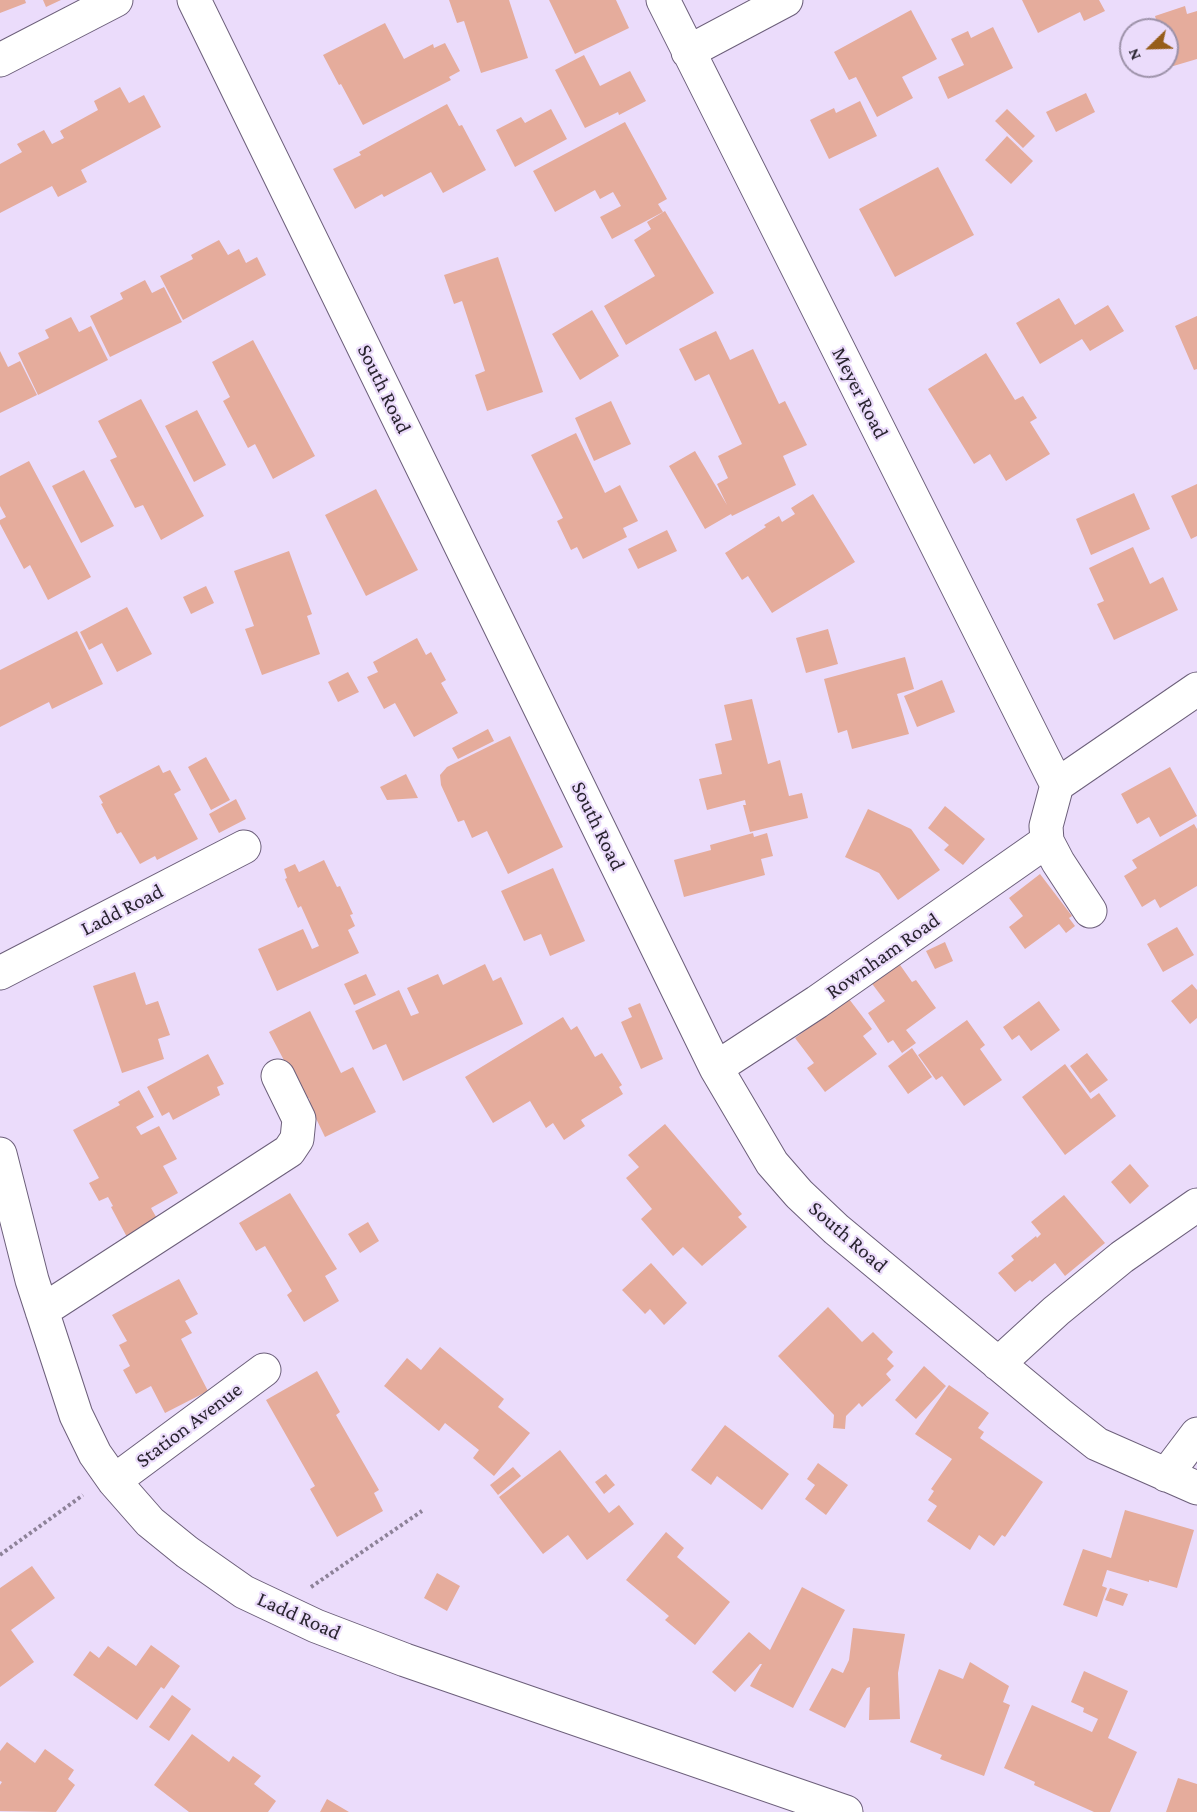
<!DOCTYPE html>
<html>
<head>
<meta charset="utf-8">
<style>
	body { margin:0 }
	#map { position:relative; width:1197px; height:1812px; overflow:hidden; background:#ebdcfb; font-family:"Crimson Pro",serif }
	canvas { display:block }
	.north { position:absolute; left:1119px; top:18px; width:60px; height:60px; box-sizing:border-box; background:#ebdcfb; border:2px solid #9d92a9; border-radius:50%; rotate:247deg; font-size:16px; font-weight:700; line-height:24px; text-align:center; color:#29242f }
	.north::after { content:''; display:block; margin:auto; width:21px; height:27px; background:#965d1a; clip-path:polygon(50% 0,100% 100%,50% 72%,0 100%) }
</style>
</head>
<body>
<div id="map">
<canvas width="1197" height="1812"></canvas>
<div class="north">N</div>
</div>
<script>
const ctx = document.querySelector('canvas').getContext('2d');
ctx.lineJoin = 'round';
function fillPath(path, color) { ctx.fillStyle = color; ctx.fill(path, 'evenodd'); }
const poly = rows => new Path2D(rows.map(r => 'M' + r).join(''));
function trace(path, color, width, dash) { ctx.strokeStyle = color; ctx.lineWidth = width; ctx.lineCap = dash ? 'butt' : 'round'; ctx.setLineDash(dash || []); ctx.stroke(path); }
function write(font, color, halo, rows, align = 'center') {
  ctx.font = font + ' "Crimson Pro",serif'; ctx.lineWidth = 4.5; ctx.setLineDash([]); ctx.textBaseline = 'middle'; ctx.strokeStyle = halo; ctx.fillStyle = color; for (const [text, x, y, turn = 0] of rows) {
    ctx.save(); ctx.translate(x, y); ctx.rotate((+turn || 0) * Math.PI / 180); ctx.textAlign = isNaN(turn) ? turn : align; if (halo) ctx.strokeText(text, 0, 0); ctx.fillText(text, 0, 0); ctx.restore();
  }
}
fillPath(poly([
	[0,0,25,0,26,3,0,13],
	[43,0,61,0,46,7],
	[449,0,509,0,528,58,481,73,464,21,457,23],
	[549,0,616,0,629,28,575,54],
	[1022,0,1099,0,1105,11,1084,21,1080,12,1038,33],
	[1185,6,1187,14,1197,11,1197,59,1170,67,1167,56,1167,30,1159,30,1155,16],
	[911,10,937,59,902,77,913,98,877,117,856,77,849,80,834,52],
	[385,23,404,59,433,44,434,48,445,43,460,71,449,77,451,80,363,125,341,84,339,85,323,55],
	[993,27,1013,68,948,99,938,77,964,65,951,39,968,31,971,38],
	[584,55,600,86,630,71,646,101,619,115,618,112,585,128,555,70],
	[120,87,129,103,144,95,161,127,81,170,87,182,58,197,52,186,0,213,0,164,22,152,17,144,44,130,52,144,64,138,60,131,98,110,94,101],
	[1086,93,1095,112,1056,132,1046,112],
	[860,101,877,136,829,159,810,120,834,108,836,113],
	[447,104,459,126,462,125,486,170,443,193,431,172,384,197,382,194,355,209,333,169,361,155,359,152],
	[551,109,567,139,515,167,496,130,521,117,525,123],
	[1007,109,1035,136,1023,148,995,121],
	[625,122,667,199,658,204,663,212,612,239,600,217,621,206,613,192,600,199,595,190,555,212,533,171],
	[1007,136,1033,161,1011,184,985,160],
	[938,167,974,235,895,277,859,209],
	[665,211,714,293,626,345,604,306,655,276,634,240,651,229,647,222],
	[219,240,228,255,239,249,246,263,257,257,266,275,183,320,160,276,193,259,191,255],
	[498,257,543,392,487,411,475,375,485,371,462,301,454,304,444,275],
	[145,280,152,293,164,287,182,322,110,357,90,316,123,299,120,293],
	[1059,298,1075,325,1108,305,1124,331,1090,351,1082,339,1040,364,1016,323],
	[592,310,619,356,580,380,552,334],
	[1197,316,1197,369,1194,370,1175,326],
	[71,317,79,332,91,326,108,360,38,395,18,353,49,338,45,330],
	[716,331,730,360,753,349,779,404,785,401,807,445,783,456,796,485,732,516,731,514,705,529,669,466,695,451,727,505,717,484,728,478,718,456,742,444,709,374,695,381,679,349],
	[253,340,315,456,273,479,255,444,248,448,223,401,230,397,212,362],
	[0,351,8,367,20,361,37,395,0,413],
	[986,353,1015,400,1023,396,1037,418,1030,422,1050,454,1006,481,990,454,974,464,928,389],
	[141,399,204,516,161,540,143,505,135,508,110,460,117,457,98,421],
	[611,401,631,444,594,461,575,418],
	[197,410,226,465,194,482,165,426],
	[576,433,605,493,620,485,638,521,623,528,627,537,583,559,577,547,571,550,557,521,563,518,531,455],
	[29,461,91,577,48,600,30,565,24,569,0,524,0,520,6,517,0,506,0,476],
	[84,470,114,526,81,543,52,486],
	[1197,484,1197,536,1191,539,1171,496],
	[376,489,418,570,366,596,325,515],
	[1134,493,1150,529,1091,555,1076,519],
	[813,494,855,562,772,613,748,576,742,580,725,553,766,527,764,525,779,516,782,522,795,514,791,508],
	[667,530,677,551,638,569,628,549],
	[1133,547,1150,584,1163,577,1178,610,1114,640,1097,604,1104,601,1089,568],
	[289,551,312,614,307,616,320,654,262,675,245,629,254,626,234,571],
	[206,586,214,603,191,614,183,597],
	[127,607,152,654,117,672,102,643,89,650,80,632],
	[828,629,838,664,806,673,796,638],
	[77,631,103,684,52,709,49,702,0,727,0,670],
	[417,638,426,655,431,652,446,680,441,683,458,713,414,737,395,703,384,709,367,677,378,672,373,662],
	[905,657,914,689,897,694,909,734,852,749,847,730,838,733,824,679],
	[348,672,359,692,338,702,328,682],
	[942,680,955,712,917,727,904,696],
	[752,699,768,764,780,760,789,796,802,793,808,818,750,832,743,805,746,805,745,800,707,810,699,779,722,774,715,744,732,740,724,705],
	[488,729,494,741,458,759,452,748],
	[510,736,563,847,508,874,487,831,472,838,464,820,458,822,441,785,440,775,447,767],
	[206,757,230,800,211,810,188,767],
	[159,765,163,773,170,770,181,790,174,794,198,839,157,860,155,856,140,864,121,832,117,834,101,804,103,803,99,796],
	[1170,767,1197,816,1160,837,1149,817,1137,824,1121,794],
	[406,774,418,798,387,800,380,787],
	[236,799,246,819,219,833,209,814],
	[945,806,985,839,963,865,944,850,949,845,928,828],
	[868,809,911,829,940,870,898,900,879,873,845,857],
	[1194,824,1197,829,1197,886,1160,908,1155,899,1142,907,1124,876,1137,868,1132,860],
	[753,833,754,837,767,833,773,856,761,859,765,875,684,897,674,860,711,850,710,845],
	[324,860,337,887,340,886,353,914,350,915,355,926,348,930,359,953,277,991,258,949,303,929,312,949,319,946,301,906,298,908,285,879,287,878,284,869,295,864,299,872],
	[553,868,585,941,550,956,541,934,524,941,501,891],
	[1040,874,1072,916,1069,918,1075,926,1066,933,1059,924,1025,949,1009,927,1023,916,1009,898],
	[1177,927,1194,955,1163,972,1147,944],
	[945,942,953,961,935,969,926,951],
	[898,962,912,982,916,980,936,1008,906,1030,916,1043,902,1053,893,1040,888,1043,868,1013,885,1001,870,981],
	[485,964,493,981,501,977,523,1024,403,1081,386,1044,373,1050,355,1011,399,990,411,1016,419,1013,407,988,438,974,443,985],
	[135,972,146,1005,158,1001,170,1035,158,1039,164,1059,122,1073,93,986],
	[366,974,376,995,354,1005,344,984],
	[1192,984,1197,990,1197,1018,1190,1024,1171,1001],
	[846,995,872,1029,863,1036,877,1054,825,1092,807,1068,814,1063,795,1038,830,1012],
	[1039,1001,1060,1030,1031,1051,1019,1035,1012,1040,1003,1027],
	[640,1003,663,1059,641,1069,621,1022,632,1017,628,1008],
	[310,1011,341,1073,353,1067,376,1112,325,1137,309,1104,310,1103,309,1098,305,1100,269,1032],
	[563,1017,571,1030,577,1026,595,1057,602,1053,622,1085,619,1087,623,1094,581,1120,585,1126,564,1140,553,1123,546,1128,530,1101,493,1123,465,1077],
	[967,1020,985,1045,980,1049,1002,1080,964,1106,942,1076,936,1080,918,1055],
	[912,1048,932,1077,908,1094,888,1066],
	[1087,1053,1108,1080,1090,1093,1070,1066],
	[208,1054,224,1084,217,1087,220,1095,173,1120,169,1112,162,1116,147,1087],
	[1065,1064,1091,1099,1099,1093,1116,1116,1065,1155,1022,1097],
	[139,1090,154,1117,136,1127,141,1135,159,1126,177,1159,163,1166,178,1193,151,1208,159,1222,128,1239,111,1207,113,1206,108,1197,99,1201,89,1183,99,1178,73,1130,120,1105,118,1102],
	[665,1124,742,1214,738,1217,747,1227,702,1266,683,1247,673,1256,641,1219,652,1209,626,1178,639,1167,628,1155],
	[1130,1164,1149,1186,1130,1204,1111,1182],
	[290,1193,337,1269,325,1276,339,1301,304,1322,287,1295,292,1291,265,1246,256,1251,239,1223],
	[1064,1195,1105,1243,1065,1276,1055,1263,1032,1282,1030,1280,1015,1292,998,1273,1014,1260,1011,1256,1036,1236,1037,1238,1041,1234,1031,1222],
	[368,1222,379,1241,360,1253,348,1234],
	[651,1263,687,1303,664,1325,650,1309,645,1314,622,1290],
	[179,1279,198,1314,185,1321,192,1333,181,1339,208,1391,165,1413,151,1386,136,1394,123,1370,130,1366,119,1345,127,1341,112,1315],
	[828,1307,862,1342,873,1332,893,1352,887,1359,894,1366,886,1374,891,1380,862,1407,859,1403,846,1416,845,1429,833,1428,834,1415,778,1356],
	[440,1347,504,1399,498,1407,530,1433,494,1476,473,1458,479,1450,445,1423,439,1431,384,1386,407,1358,421,1370],
	[924,1366,946,1386,916,1419,895,1400],
	[317,1371,340,1412,336,1415,379,1490,374,1493,383,1511,337,1537,310,1489,315,1486,266,1400],
	[949,1385,989,1413,978,1428,984,1432,980,1438,1043,1482,1005,1537,1002,1535,994,1546,979,1535,970,1550,927,1521,937,1506,928,1500,934,1491,931,1489,952,1459,915,1434],
	[725,1425,789,1474,762,1510,717,1476,711,1485,691,1470],
	[560,1450,609,1513,619,1505,634,1524,587,1560,568,1535,543,1554,499,1497],
	[818,1463,848,1485,826,1515,805,1499,815,1485,807,1479],
	[513,1467,521,1476,498,1495,490,1485],
	[606,1474,615,1485,604,1494,595,1482],
	[1125,1510,1194,1530,1177,1588,1149,1580,1149,1582,1107,1570,1102,1586,1107,1588,1097,1617,1063,1605,1083,1549,1111,1558],
	[666,1532,684,1548,677,1557,730,1602,695,1645,665,1620,669,1616,626,1580],
	[32,1566,55,1598,11,1630,34,1662,0,1687,0,1588],
	[437,1573,460,1586,447,1611,424,1598],
	[802,1587,845,1610,793,1708,750,1686,762,1664,760,1664,735,1692,712,1672,749,1632,770,1650],
	[1110,1588,1128,1594,1123,1606,1105,1600],
	[853,1628,905,1634,898,1673,900,1719,869,1720,870,1687,867,1688,845,1728,809,1710,832,1668,843,1673,849,1660],
	[151,1645,180,1666,164,1689,161,1687,137,1720,73,1675,90,1651,99,1658,108,1646,136,1666],
	[970,1662,1009,1686,1003,1702,1010,1705,984,1776,940,1759,942,1755,910,1742,939,1669,963,1679],
	[1084,1671,1128,1691,1108,1738,1137,1752,1110,1812,1094,1812,1034,1785,1035,1782,1004,1768,1032,1705,1092,1732,1098,1719,1083,1712,1084,1708,1071,1702],
	[172,1695,191,1709,169,1741,149,1727],
	[192,1734,229,1762,233,1756,261,1776,254,1784,276,1801,268,1812,189,1812,154,1785],
	[7,1742,35,1763,45,1749,74,1770,68,1779,75,1785,56,1812,0,1811,0,1785,2,1782,0,1781,0,1751],
	[1178,1778,1197,1784,1197,1812,1166,1812],
	[327,1799,349,1812,320,1812]
]), '#e5ac9c');
const minor = poly([
	[194,0,716,1068,772,1163,799,1194,836,1229,1059,1414,1097,1444,1197,1488],
	[663,0,1057,785],
	[688,52,786,0],
	[0,60,116,0],
	[1057,785,1197,689],
	[1057,785,1046,826,1047,841,1058,862,1090,911],
	[0,973,244,847],
	[716,1068,817,1002,1047,841],
	[0,1154,32,1280,76,1415,95,1454,114,1481,150,1522,187,1552,244,1592,316,1626,405,1660,846,1812],
	[42,1311,289,1151,297,1139,299,1119,278,1076],
	[998,1364,1056,1311,1122,1257,1197,1205],
	[1166,1475,1197,1434],
	[114,1481,264,1370]
]);
trace(minor, '#6c5f7a', 35);
trace(poly([
	[0,1555,83,1495],
	[311,1587,422,1511]
]), '#8d8298', 4, [3, 3]);
trace(minor, '#fff', 33);
write('21px', '#29242f', '#ebdcfb', [
	["South Road",384,389,64],
	["Meyer Road",860,393,63],
	["South Road",598,826,64],
	["Ladd Road",122,910,-27],
	["Rownham Road",883,956,-35],
	["South Road",848,1237,41],
	["Station Avenue",189,1425,-37],
	["Ladd Road",299,1616,24]
]);
</script>
</body>
</html>
